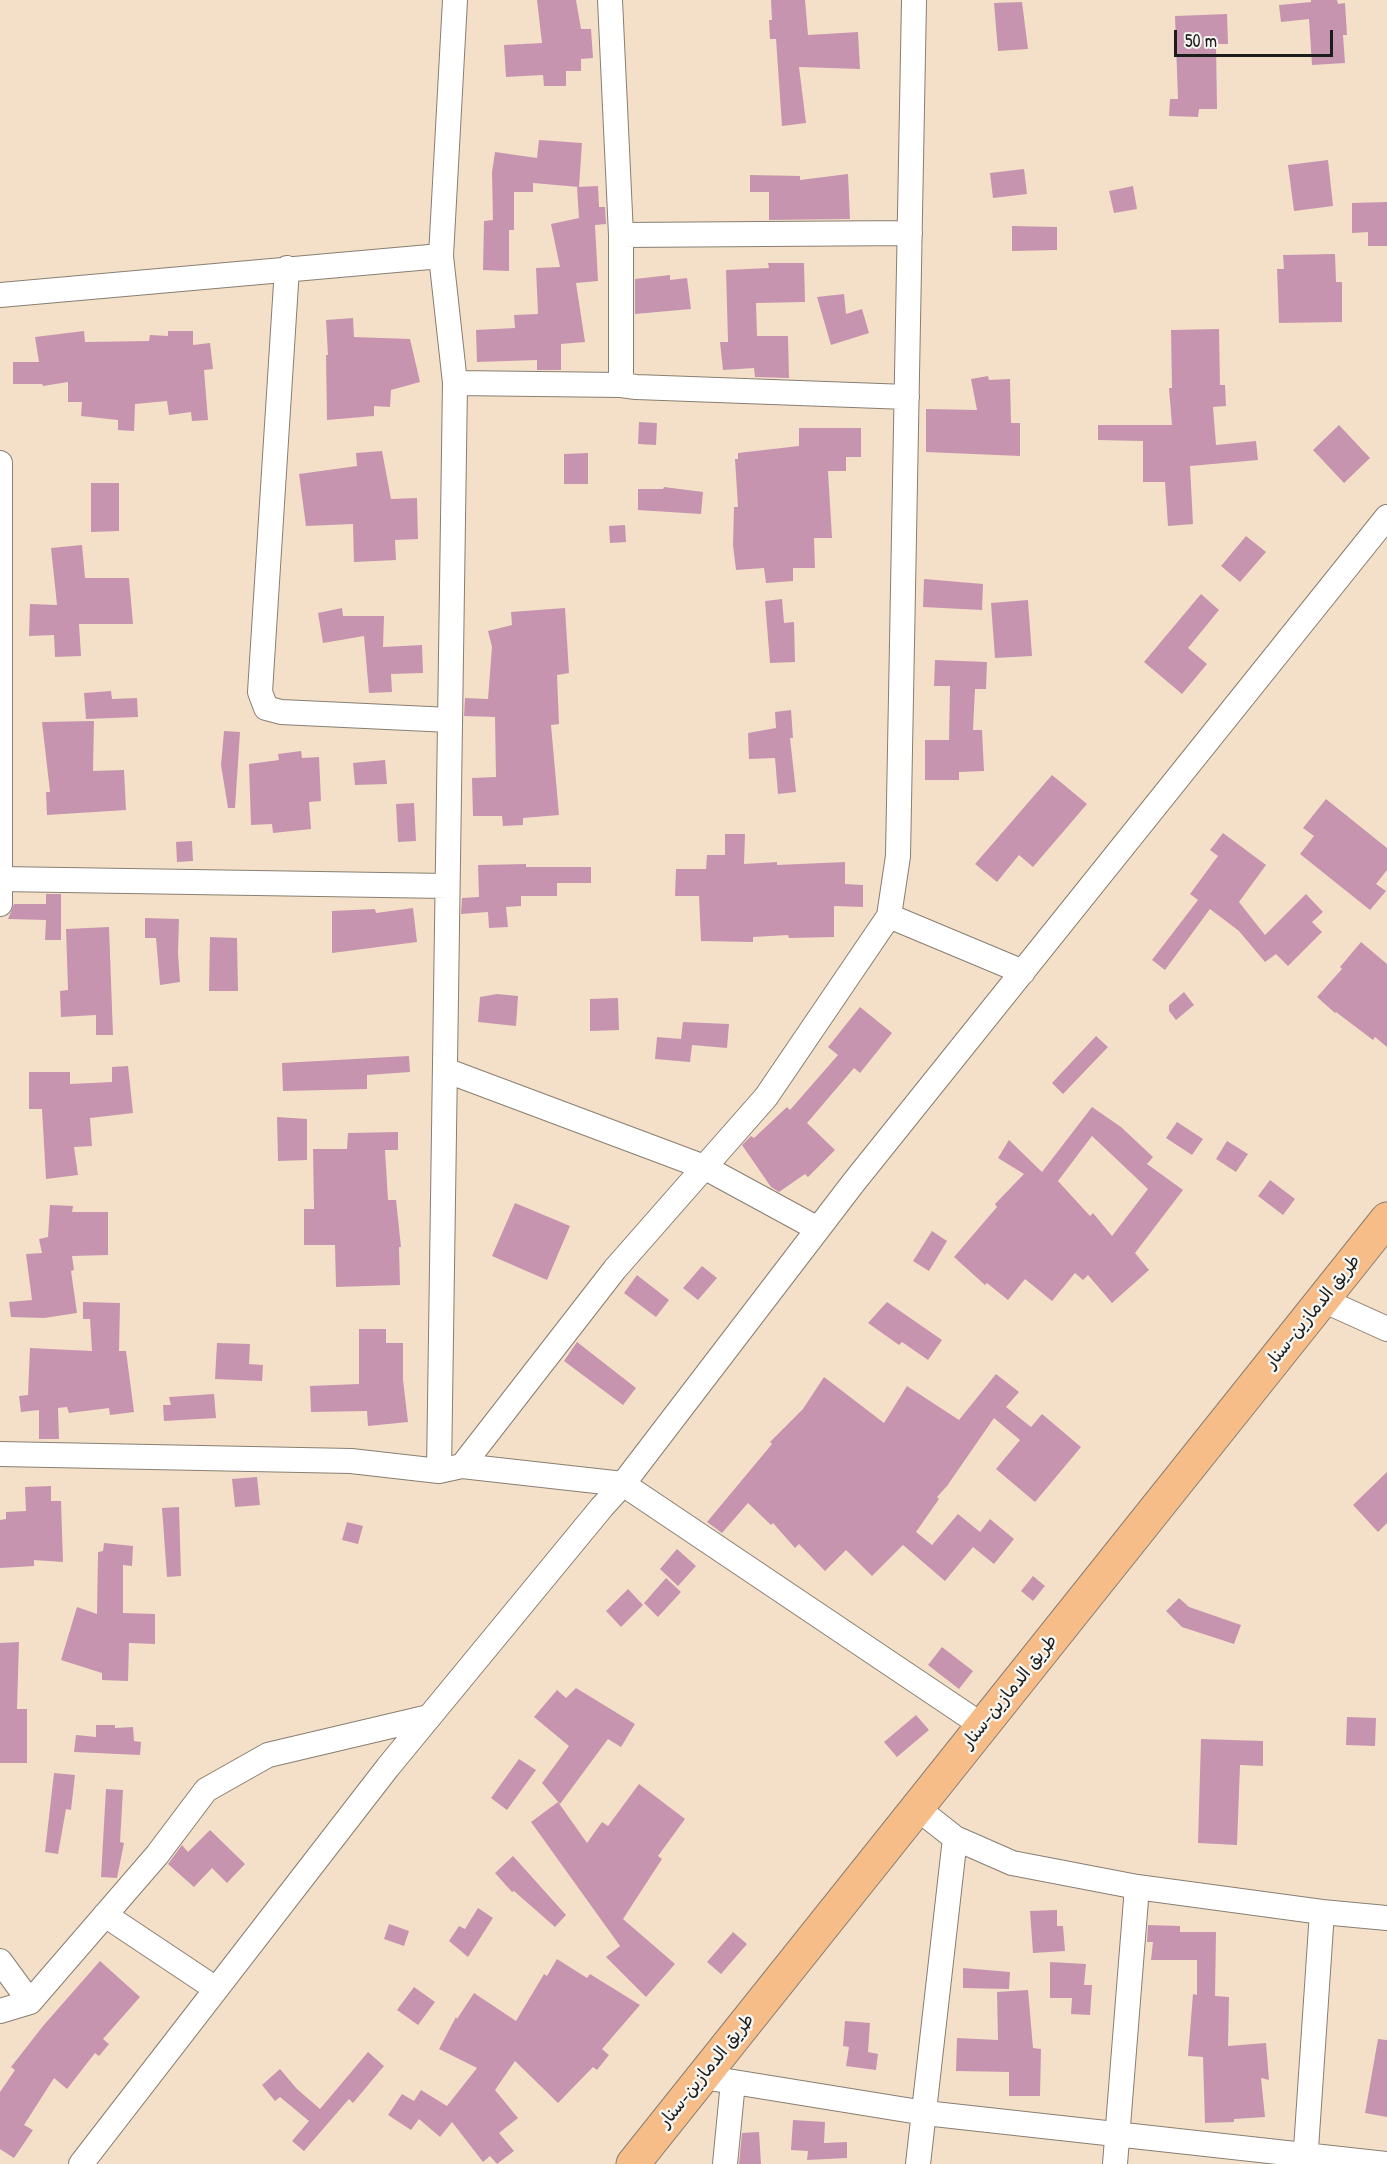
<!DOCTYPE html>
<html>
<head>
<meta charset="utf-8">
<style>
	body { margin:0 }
	#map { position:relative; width:1387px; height:2164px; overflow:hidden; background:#f4e0c8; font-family:"Patrick Hand",sans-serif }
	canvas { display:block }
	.scale { position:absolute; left:1174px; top:30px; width:159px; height:27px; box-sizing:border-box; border:3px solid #1c1c1c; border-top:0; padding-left:8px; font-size:18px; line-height:21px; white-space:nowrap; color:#1c1c1c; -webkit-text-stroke:4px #f6f6f2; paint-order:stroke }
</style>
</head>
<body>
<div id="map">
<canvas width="1387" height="2164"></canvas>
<div class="scale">50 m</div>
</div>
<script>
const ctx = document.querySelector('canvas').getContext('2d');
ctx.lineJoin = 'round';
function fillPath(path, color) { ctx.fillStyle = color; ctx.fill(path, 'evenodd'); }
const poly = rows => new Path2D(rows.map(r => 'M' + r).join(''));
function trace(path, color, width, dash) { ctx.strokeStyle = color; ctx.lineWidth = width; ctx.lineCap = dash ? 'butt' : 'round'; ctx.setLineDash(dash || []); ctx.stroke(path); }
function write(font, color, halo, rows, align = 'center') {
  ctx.font = font + ' "Patrick Hand","Playpen Sans Arabic",sans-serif'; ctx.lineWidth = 5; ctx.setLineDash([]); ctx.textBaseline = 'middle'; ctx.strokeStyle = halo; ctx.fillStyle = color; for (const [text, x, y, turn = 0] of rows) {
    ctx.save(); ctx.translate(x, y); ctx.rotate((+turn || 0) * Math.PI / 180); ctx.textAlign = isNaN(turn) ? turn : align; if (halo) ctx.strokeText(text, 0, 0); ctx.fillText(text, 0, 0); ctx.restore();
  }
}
fillPath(poly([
	[537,0,576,0,581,29,591,29,593,58,581,59,581,71,566,71,566,86,544,86,543,75,506,77,504,45,542,43],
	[771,0,805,0,808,35,858,32,860,69,799,67,806,123,782,126,776,39,770,39,769,20,772,20],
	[1311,0,1337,0,1338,4,1345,3,1347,35,1343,35,1345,63,1312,65,1309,19,1281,22,1279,5,1311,2],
	[1022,2,1028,49,998,51,994,3],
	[1227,14,1228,44,1216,44,1217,109,1199,109,1198,117,1169,116,1170,99,1178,99,1175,16],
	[539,140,582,143,579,187,533,183,533,192,514,192,514,230,509,230,509,271,483,270,484,221,493,220,492,172,495,152,537,158],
	[1328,160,1333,206,1294,211,1288,165],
	[1024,169,1027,194,993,198,990,173],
	[848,174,850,219,769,220,769,192,750,192,750,175,800,176,800,180],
	[598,186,599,207,605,207,606,224,595,225,598,281,576,283,585,342,561,344,561,370,537,370,537,360,477,362,476,330,515,328,514,315,538,314,536,268,560,267,551,224,579,218,577,187],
	[1133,186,1137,209,1114,213,1109,191],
	[1387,202,1387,246,1368,246,1368,232,1352,233,1352,203],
	[1012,226,1057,227,1057,250,1012,251],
	[1335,254,1336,282,1342,282,1342,322,1279,323,1277,269,1284,269,1283,255],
	[768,263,804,263,805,302,756,303,757,336,788,336,789,378,755,377,754,368,723,370,720,342,728,342,726,270,769,268],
	[670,275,670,280,687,278,691,309,635,314,635,279],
	[844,294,846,314,862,309,869,333,831,345,817,297],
	[353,318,354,337,410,339,420,382,391,390,390,407,374,406,374,416,327,420,326,355,328,355,326,320],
	[1219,329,1220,385,1225,385,1226,406,1213,407,1216,445,1256,441,1258,460,1190,466,1193,524,1168,526,1165,482,1143,482,1143,441,1098,440,1098,425,1172,425,1169,388,1172,388,1171,330],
	[84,331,85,342,149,341,150,335,168,336,168,331,193,331,193,345,210,343,213,369,204,370,208,420,192,421,191,412,169,415,167,401,135,404,134,431,118,430,118,420,81,416,82,402,68,402,68,382,43,386,42,384,13,384,13,362,39,362,35,337],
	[988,376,989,380,1010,379,1011,423,1020,423,1020,456,926,452,926,409,977,410,971,379],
	[639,422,657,423,656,445,638,444],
	[1339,425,1370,458,1344,483,1313,450],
	[799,428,861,428,861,457,846,457,846,471,828,471,832,538,814,538,815,568,793,568,793,581,766,583,764,568,736,570,733,545,734,507,738,507,735,459,738,459,738,453,799,446],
	[382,451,391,499,417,498,418,539,395,540,396,560,354,562,353,524,306,526,299,474,357,466,356,453],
	[588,453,588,484,564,484,564,454],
	[91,483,119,483,119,531,91,532],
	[664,487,703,492,701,514,638,510,638,489,663,489],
	[625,525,626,542,610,543,609,526],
	[1246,536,1266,552,1240,582,1221,566],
	[82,545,85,578,129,578,133,624,79,624,81,656,55,657,54,635,29,636,30,604,57,605,51,548],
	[924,579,983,584,982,610,923,607],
	[1201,594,1219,610,1188,648,1207,664,1182,694,1144,662],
	[782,599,784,623,794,622,795,662,770,663,765,601],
	[1028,600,1032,656,995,658,991,603],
	[342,608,343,616,384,616,383,647,422,645,423,673,391,674,392,692,369,693,364,636,323,643,318,613],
	[565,608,569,673,557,675,559,724,551,725,559,815,523,818,523,825,503,826,502,816,473,816,472,778,496,777,495,717,464,716,465,698,488,699,492,647,488,631,512,625,511,612],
	[935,660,987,662,986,689,975,689,973,730,982,730,984,771,959,772,959,780,925,780,925,740,949,740,950,686,934,686],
	[111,691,112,699,137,698,138,717,86,719,84,693],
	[791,710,793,738,790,738,796,792,778,794,775,758,749,759,748,733,776,728,775,712],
	[94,721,93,771,124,770,126,810,47,815,46,792,50,792,42,722],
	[224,731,240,732,235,808,228,808,221,765],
	[301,751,302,758,319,757,321,801,309,802,311,829,273,833,272,824,251,825,249,764,279,760,278,754],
	[385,760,387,784,355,785,353,763],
	[1052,775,1087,804,1033,867,1019,855,997,882,975,864],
	[1326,799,1387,848,1387,870,1376,884,1386,891,1370,910,1300,854,1314,836,1303,828],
	[414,803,416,841,398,842,396,804],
	[1223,833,1266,865,1239,902,1265,935,1306,894,1323,912,1312,922,1322,932,1288,966,1276,954,1265,962,1239,931,1210,909,1165,970,1152,960,1198,900,1190,894,1218,856,1210,850],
	[725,834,745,834,744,864,777,862,777,865,845,862,845,884,863,885,863,907,834,906,834,937,789,938,788,935,753,937,753,942,701,941,699,896,675,896,676,869,706,869,707,855,725,855],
	[192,841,193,861,177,862,176,842],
	[526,864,526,867,591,867,591,883,557,883,557,896,521,896,521,906,506,907,508,927,489,928,488,912,461,914,462,898,479,897,478,865],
	[46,894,61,894,61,940,45,940,46,920,8,919,14,904,46,904],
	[413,908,417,942,332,953,332,911,375,909,376,913],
	[145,918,179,919,178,953,180,982,160,985,156,938,145,938],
	[109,927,113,1035,96,1035,96,1015,61,1017,60,991,68,990,66,929],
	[210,937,237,938,238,991,209,991],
	[1361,942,1387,964,1387,1047,1375,1037,1373,1040,1336,1012,1335,1013,1317,997,1342,969,1340,967],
	[1184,992,1194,1005,1176,1020,1169,1011,1169,1005],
	[497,994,518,996,516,1026,478,1022,480,997],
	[618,998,619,1030,590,1031,590,999],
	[860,1007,892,1033,860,1073,854,1068,807,1123,835,1150,808,1177,805,1174,779,1192,771,1187,742,1145,751,1136,754,1138,787,1107,790,1110,838,1055,828,1047],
	[683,1022,729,1024,727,1048,692,1045,690,1062,655,1059,657,1037,681,1039],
	[1096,1036,1108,1047,1063,1094,1052,1083],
	[409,1056,410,1072,367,1075,367,1089,283,1091,282,1063],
	[128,1066,133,1113,90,1118,92,1146,74,1147,78,1175,46,1179,42,1109,29,1109,29,1072,70,1072,70,1084,112,1082,112,1067],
	[1092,1107,1121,1127,1153,1157,1147,1164,1183,1190,1135,1253,1149,1270,1112,1303,1088,1275,1083,1280,1075,1273,1052,1301,1025,1279,1008,1300,987,1283,985,1285,954,1257,997,1207,995,1204,1024,1174,998,1158,1009,1140,1042,1172],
	[1092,1136,1148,1189,1112,1236,1093,1213,1090,1216,1058,1181],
	[277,1117,307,1119,307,1160,278,1161],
	[1177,1122,1203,1139,1192,1155,1166,1138],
	[398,1132,398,1150,385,1150,388,1200,396,1200,401,1247,399,1247,400,1285,336,1287,335,1245,304,1245,304,1209,314,1209,313,1149,347,1149,348,1133],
	[1227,1141,1248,1154,1236,1172,1216,1159],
	[1270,1180,1295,1199,1283,1215,1258,1196],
	[515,1203,570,1226,547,1280,492,1256],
	[50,1205,73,1206,72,1212,108,1212,108,1255,72,1256,74,1270,71,1271,77,1313,44,1318,11,1317,9,1302,32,1300,26,1254,42,1253,39,1239,48,1237],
	[932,1231,947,1241,929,1271,913,1261],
	[702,1266,717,1278,698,1300,683,1288],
	[637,1275,669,1300,656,1317,624,1293],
	[83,1302,120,1303,119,1351,126,1351,134,1412,110,1415,109,1408,69,1413,67,1407,58,1408,59,1439,39,1439,39,1410,21,1412,19,1396,28,1395,30,1348,92,1351,90,1319,83,1319],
	[887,1302,942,1340,928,1360,902,1342,899,1345,868,1323],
	[359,1329,386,1329,386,1343,403,1343,403,1380,408,1422,368,1426,367,1411,311,1412,310,1386,359,1384],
	[577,1342,636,1388,623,1405,564,1361],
	[217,1343,250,1344,249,1364,263,1365,262,1381,215,1379],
	[996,1374,1019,1392,1006,1407,1031,1427,1042,1414,1081,1447,1035,1502,996,1469,1020,1440,994,1418,947,1486,937,1497,939,1499,916,1532,932,1545,958,1514,980,1532,990,1519,1014,1539,994,1564,973,1547,945,1581,903,1545,872,1576,846,1550,825,1571,799,1544,795,1548,773,1523,771,1525,748,1503,722,1533,707,1522,772,1444,770,1442,803,1409,824,1377,884,1423,907,1386,959,1420],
	[214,1394,216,1418,164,1421,163,1405,171,1405,169,1397],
	[1387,1472,1387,1523,1378,1532,1353,1505],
	[257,1477,260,1505,235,1507,232,1479],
	[51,1486,51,1501,61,1501,63,1562,34,1560,34,1566,0,1568,0,1520,6,1519,6,1512,26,1511,25,1487],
	[179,1507,181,1576,167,1577,162,1508],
	[347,1522,363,1526,358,1544,342,1540],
	[104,1543,133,1546,132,1566,123,1565,123,1613,155,1614,155,1644,129,1643,128,1681,102,1680,102,1673,61,1660,77,1607,97,1614,98,1552,103,1551],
	[677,1549,696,1566,678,1586,660,1569],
	[1033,1576,1045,1586,1033,1601,1021,1591],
	[666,1578,681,1592,658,1617,644,1603],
	[628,1589,643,1605,621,1627,606,1611],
	[1179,1598,1189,1607,1241,1625,1234,1644,1182,1627,1166,1611],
	[19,1642,17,1709,27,1709,27,1763,0,1763,0,1643],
	[942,1647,973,1671,959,1689,928,1665],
	[576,1688,635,1724,621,1747,608,1739,560,1804,542,1783,569,1746,534,1717,557,1690,566,1698],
	[916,1715,929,1730,897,1757,884,1742],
	[1347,1717,1376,1718,1375,1746,1346,1745],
	[96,1725,115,1725,115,1728,133,1727,134,1741,141,1742,140,1755,74,1752,76,1735,96,1737],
	[1201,1739,1263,1741,1263,1766,1240,1765,1237,1845,1198,1843],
	[519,1759,536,1770,507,1810,491,1798],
	[54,1773,75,1775,71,1810,66,1809,58,1854,45,1852],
	[639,1784,685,1819,658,1856,662,1859,623,1919,675,1964,646,1997,606,1957,620,1946,531,1822,558,1802,587,1843,602,1822,608,1826],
	[106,1789,123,1790,120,1842,124,1843,117,1878,101,1877],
	[210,1830,245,1864,227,1883,212,1868,194,1887,168,1864,182,1845,188,1852],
	[513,1856,566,1915,555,1927,514,1891,512,1892,495,1873],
	[478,1908,493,1918,468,1957,449,1941,459,1926,465,1929],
	[1057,1910,1057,1926,1063,1926,1065,1951,1033,1953,1030,1911],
	[389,1924,409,1931,404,1946,384,1939],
	[1148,1925,1180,1926,1180,1932,1216,1932,1215,1996,1229,1997,1228,2046,1266,2043,1269,2080,1261,2078,1265,2117,1234,2119,1234,2122,1205,2123,1203,2057,1188,2056,1193,1994,1197,1995,1197,1960,1151,1960,1153,1942,1147,1942],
	[733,1932,747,1944,721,1974,707,1962],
	[557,1959,587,1978,590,1974,640,2005,602,2049,609,2055,597,2070,593,2067,558,2103,515,2061,495,2090,518,2118,499,2133,514,2151,497,2164,490,2156,483,2162,452,2122,440,2137,419,2119,411,2130,388,2115,402,2094,414,2101,421,2090,447,2106,477,2068,439,2049,456,2017,457,2019,474,1993,516,2021,544,1974,547,1976],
	[100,1961,140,1997,103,2039,109,2044,99,2056,95,2053,67,2089,54,2078,24,2125,33,2130,14,2158,0,2149,0,2092,15,2070,11,2067,43,2026],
	[1050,1962,1086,1964,1084,1985,1092,1985,1090,2015,1071,2014,1072,1998,1050,1998],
	[963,1968,1010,1972,1009,1989,963,1988],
	[414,1987,435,2002,418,2025,397,2010],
	[1028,1990,1033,2048,1041,2049,1040,2096,1009,2096,1009,2072,956,2071,957,2038,998,2040,997,1992],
	[845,2021,870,2023,868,2052,878,2054,876,2070,846,2066,849,2047,843,2046],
	[1378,2039,1387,2040,1387,2117,1365,2113],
	[368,2052,384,2066,353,2103,349,2099,304,2151,292,2141,309,2121,280,2097,275,2101,262,2085,280,2069,297,2089,320,2109],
	[793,2120,825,2122,824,2143,847,2142,847,2158,807,2160,808,2151,791,2150],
	[759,2132,761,2164,739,2164,742,2133]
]), '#c794af');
const street = poly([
	[610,0,621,235,621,385,636,387,907,397],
	[621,235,910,233],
	[287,268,260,692,266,708,281,712,450,720],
	[0,295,441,256],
	[455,383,621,385],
	[0,463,0,904],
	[0,879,447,886],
	[889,916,1023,972],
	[445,1070,704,1167,818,1229],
	[1323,1300,1387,1329],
	[0,1454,351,1461,439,1471,462,1466,623,1484,983,1726],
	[462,1466,615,1269,766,1097,889,916,898,856,914,0],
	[439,1471,455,383,441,256,455,0],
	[917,1808,955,1838,1012,1863,1137,1887,1322,1912,1387,1918],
	[105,1915,216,1989],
	[0,1961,30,2002],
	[0,2011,30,2002,157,1855,206,1790,268,1755,429,1717],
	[703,2077,925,2113,1386,2164],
	[81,2164,388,1767,602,1507,623,1484,854,1182,1387,517],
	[725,2164,733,2082],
	[918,2164,955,1838],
	[1115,2164,1137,1887],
	[1305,2164,1322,1912]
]);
const highway = poly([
	[633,2164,1387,1219]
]);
trace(street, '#887e72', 26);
trace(highway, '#887e72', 35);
trace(street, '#fff', 24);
trace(highway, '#f7bd88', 33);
write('18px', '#1c1c1c', '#f6f6f2', [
	["طريق الدمازين-سنار",1313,1312,-51],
	["طريق الدمازين-سنار",1010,1692,-51],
	["طريق الدمازين-سنار",707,2071,-51]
]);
</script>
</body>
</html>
